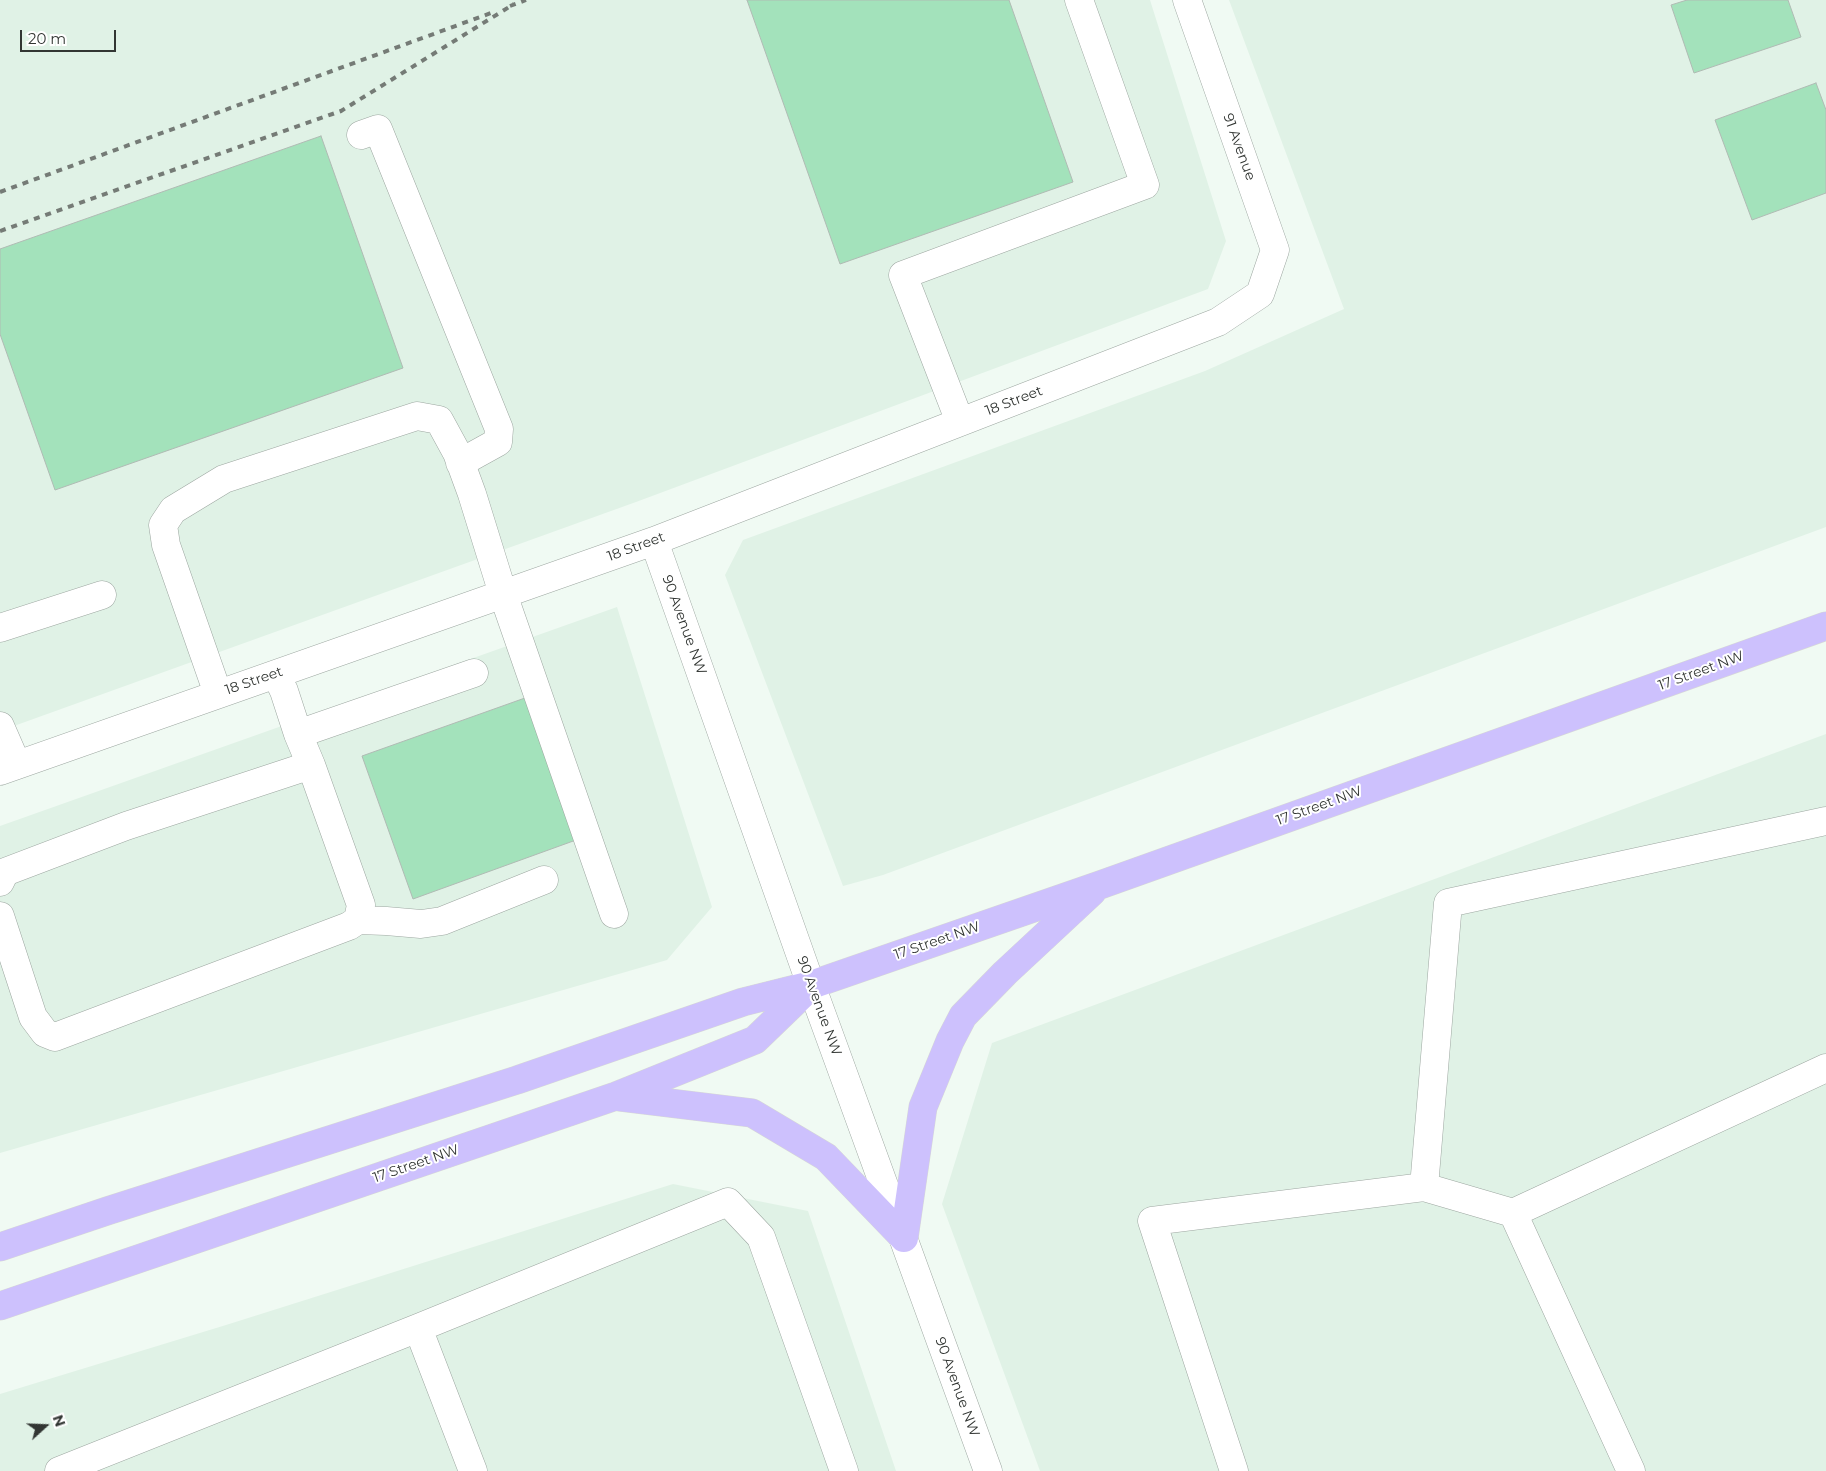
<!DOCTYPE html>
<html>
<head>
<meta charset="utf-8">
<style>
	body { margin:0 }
	#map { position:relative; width:1826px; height:1471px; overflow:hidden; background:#f0faf3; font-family:Montserrat,sans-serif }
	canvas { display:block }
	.north { position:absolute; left:20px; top:1401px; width:50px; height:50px; -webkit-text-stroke:4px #fff; paint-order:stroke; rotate:70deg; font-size:14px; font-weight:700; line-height:20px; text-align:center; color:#323633 }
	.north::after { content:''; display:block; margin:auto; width:18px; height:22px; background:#323633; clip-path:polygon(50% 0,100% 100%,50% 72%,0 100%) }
	.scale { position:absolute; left:20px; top:30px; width:96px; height:22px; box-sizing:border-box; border:2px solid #323633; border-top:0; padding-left:6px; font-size:15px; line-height:18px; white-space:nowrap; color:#323633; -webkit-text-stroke:4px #fff; paint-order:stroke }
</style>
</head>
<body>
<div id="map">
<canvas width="1826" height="1471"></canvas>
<div class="north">N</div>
<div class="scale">20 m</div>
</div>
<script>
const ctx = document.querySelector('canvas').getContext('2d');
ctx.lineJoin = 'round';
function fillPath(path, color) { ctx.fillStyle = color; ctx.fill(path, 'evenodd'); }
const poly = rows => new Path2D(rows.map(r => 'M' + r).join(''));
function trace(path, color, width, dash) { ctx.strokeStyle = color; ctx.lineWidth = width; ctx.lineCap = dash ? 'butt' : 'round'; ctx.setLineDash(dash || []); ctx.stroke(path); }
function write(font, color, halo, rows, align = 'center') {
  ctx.font = font + ' Montserrat,sans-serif'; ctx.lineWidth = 4; ctx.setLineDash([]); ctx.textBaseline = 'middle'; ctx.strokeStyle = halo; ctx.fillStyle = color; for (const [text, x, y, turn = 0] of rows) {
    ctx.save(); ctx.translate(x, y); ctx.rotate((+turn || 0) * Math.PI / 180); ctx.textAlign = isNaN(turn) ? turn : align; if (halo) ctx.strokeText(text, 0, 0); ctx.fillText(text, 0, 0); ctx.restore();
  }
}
fillPath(poly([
	[0,0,1150,0,1226,241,1208,289,636,502,0,731],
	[1229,0,1826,0,1826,527,883,875,843,886,725,575,743,540,1205,371,1344,309],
	[617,607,712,907,667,960,0,1153,0,826],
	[1826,734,1826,1471,1040,1471,942,1204,992,1043],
	[673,1184,808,1211,896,1471,0,1471,0,1394,226,1325]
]), '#e0f2e6');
const building = poly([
	[747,0,1009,0,1073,182,840,264,747,0],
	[1687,0,1788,0,1801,37,1694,73,1671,5,1687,0],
	[1816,83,1826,110,1826,193,1752,220,1715,120,1816,83],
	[321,136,403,368,55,490,0,334,0,249,321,136],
	[525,698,576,840,413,899,362,756,525,698]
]);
fillPath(building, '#a3e2bb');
trace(building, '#b0bbb4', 1);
const minor = poly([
	[361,135,378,129,499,429,498,442,460,463],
	[960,422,903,275,1145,185,1079,0],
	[654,541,811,985,988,1471],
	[0,628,102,595],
	[218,694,166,545,163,525,173,510,224,479,417,416,439,420,457,453,472,494,503,594,614,914],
	[0,726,17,765],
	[298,734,474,673],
	[0,771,654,541,1218,322,1260,294,1275,250,1187,0],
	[0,882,5,872,126,826,311,765],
	[0,916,33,1017,45,1033,55,1037,349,926,358,920,361,905,311,765,298,734,284,691,276,674],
	[358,920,386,921,421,924,442,921,544,880],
	[1424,1187,1448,903,1826,821],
	[418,1328,473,1471],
	[59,1471,418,1328,728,1202,761,1237,844,1471],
	[1234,1471,1152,1221,1424,1187,1513,1213],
	[1631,1471,1513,1213,1826,1068]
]);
const major = poly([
	[620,1097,752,1113,826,1157,904,1238],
	[904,1238,923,1107,950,1041,963,1016,1005,973,1092,892],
	[0,1247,107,1211,517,1080,743,1002,811,985,1100,885,1826,626],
	[0,1306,616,1096,755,1040,811,986]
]);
trace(minor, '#9da7a1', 29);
trace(major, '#d6d7d6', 29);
trace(minor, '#fff', 28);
trace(major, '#cdc1fd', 28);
trace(poly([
	[510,6,526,0],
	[0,192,491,13],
	[0,231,341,111,514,4]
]), '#757b76', 4, [6, 6]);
write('14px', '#323633', '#fff', [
	["91 Avenue",1239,147,70],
	["18 Street",1014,401,-21],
	["18 Street",636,547,-20],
	["90 Avenue NW",684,625,70],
	["17 Street NW",1701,671,-20],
	["18 Street",254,681,-19],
	["17 Street NW",1319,806,-20],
	["17 Street NW",937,941,-19],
	["90 Avenue NW",819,1006,70],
	["17 Street NW",416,1164,-19],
	["90 Avenue NW",957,1387,70]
]);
</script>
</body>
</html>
